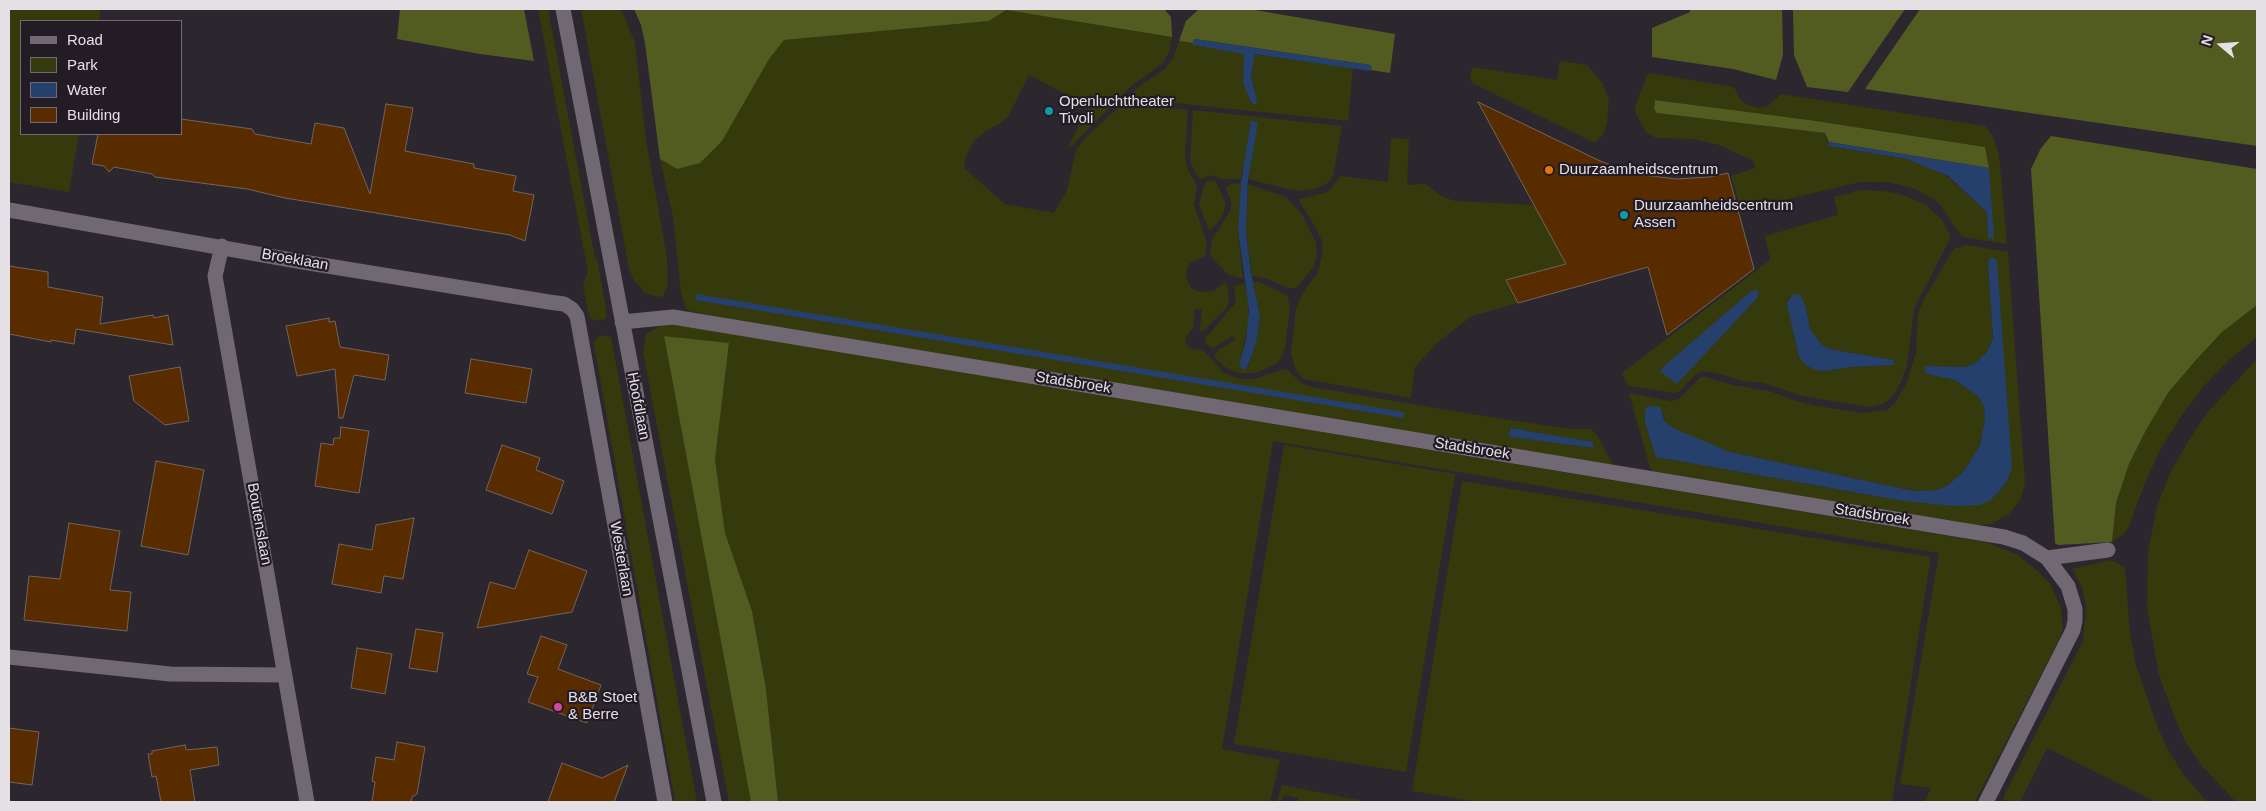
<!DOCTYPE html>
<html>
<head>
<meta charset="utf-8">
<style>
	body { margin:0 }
	#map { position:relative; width:2266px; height:811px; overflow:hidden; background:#2c262f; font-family:Arial,sans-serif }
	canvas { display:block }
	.frame { position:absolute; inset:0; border:10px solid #e4e0e6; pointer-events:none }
	.legend { position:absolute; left:20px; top:20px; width:162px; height:115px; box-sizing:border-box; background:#231c25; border:1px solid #706a72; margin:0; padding:6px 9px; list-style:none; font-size:15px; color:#e4e0e6 }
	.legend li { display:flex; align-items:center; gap:10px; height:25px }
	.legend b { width:25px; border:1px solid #706a72 }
	.north { position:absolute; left:2196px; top:20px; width:50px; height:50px; -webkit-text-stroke:4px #231c25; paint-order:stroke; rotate:288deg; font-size:14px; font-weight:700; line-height:20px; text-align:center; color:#e4e0e6 }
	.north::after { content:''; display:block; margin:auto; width:18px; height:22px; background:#e4e0e6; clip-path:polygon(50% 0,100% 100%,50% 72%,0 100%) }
</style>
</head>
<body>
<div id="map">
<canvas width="2266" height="811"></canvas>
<div class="frame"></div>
<ul class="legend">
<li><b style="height:6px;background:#706873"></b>Road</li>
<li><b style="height:14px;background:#343a0c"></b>Park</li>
<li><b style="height:14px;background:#25406d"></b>Water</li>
<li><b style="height:14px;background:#592c00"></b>Building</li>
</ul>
<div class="north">N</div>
</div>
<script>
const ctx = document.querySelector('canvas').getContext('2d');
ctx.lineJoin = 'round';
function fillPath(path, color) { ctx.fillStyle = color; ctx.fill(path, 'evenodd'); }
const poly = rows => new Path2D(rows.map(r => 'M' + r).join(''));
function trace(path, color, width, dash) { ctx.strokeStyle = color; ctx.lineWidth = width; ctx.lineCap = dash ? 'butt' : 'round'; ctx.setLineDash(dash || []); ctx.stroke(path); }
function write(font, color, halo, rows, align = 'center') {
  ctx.font = font + ' Arial,sans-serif'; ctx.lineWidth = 4.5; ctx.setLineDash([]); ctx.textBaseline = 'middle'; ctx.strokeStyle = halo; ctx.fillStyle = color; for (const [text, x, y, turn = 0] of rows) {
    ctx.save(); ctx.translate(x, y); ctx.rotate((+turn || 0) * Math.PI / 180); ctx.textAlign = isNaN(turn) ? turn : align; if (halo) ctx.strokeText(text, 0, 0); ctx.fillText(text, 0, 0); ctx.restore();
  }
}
fillPath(poly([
	[9,9,101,9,99,21,21,21,21,134,79,134,69,192,9,182],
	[538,9,548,9,595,258,597,258,607,314,605,319,596,321,589,317,583,286,588,272],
	[581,9,621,9,635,43,646,140,667,257,668,285,663,297,655,296,643,292,643,289,634,281,629,269],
	[1006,10,1172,37,1169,53,1163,63,1130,87,1071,147,1068,147,1089,106,1029,75,1008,117,1001,123,987,130,974,141,966,156,964,168,1005,204,1054,213,1067,190,1076,150,1088,135,1118,108,1137,104,1188,110,1185,156,1188,170,1197,185,1194,205,1207,243,1205,256,1190,263,1187,269,1186,278,1191,288,1199,292,1213,291,1225,283,1227,284,1229,299,1228,306,1202,332,1200,330,1202,309,1195,309,1193,328,1185,338,1188,348,1204,351,1223,372,1239,379,1255,379,1283,369,1289,371,1301,383,1312,387,1471,414,1570,429,1590,429,1597,435,1613,465,713,316,689,311,686,309,681,293,673,217,660,159,677,169,783,40,989,21],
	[694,298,1403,417,695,300],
	[1511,428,1593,442,1594,448,1511,437,1509,430],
	[1179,41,1193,43,1195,45,1243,53,1245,54,1243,83,1247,91,1255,88,1251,76,1255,54,1353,68,1348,121,1126,98,1145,82,1165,69,1173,58],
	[1560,61,1587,65,1603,84,1609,100,1607,123,1604,133,1595,143,1474,84,1470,80,1472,67,1557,80],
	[1648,73,1734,87,1740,99,1746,104,1758,108,1768,106,1781,94,1985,126,1993,136,1999,155,2007,244,1962,237,1941,206,1933,199,1913,188,1887,182,1861,182,1741,210,1731,176,1755,168,1753,161,1719,145,1692,139,1656,138,1646,132,1636,114,1635,107],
	[1656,100,1809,120,1985,147,1989,168,1988,237,1987,212,1948,177,1933,169,1907,159,1829,146,1825,133,1658,113,1654,109],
	[1193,110,1342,126,1333,176,1329,182,1318,188,1302,191,1287,189,1248,179,1251,159,1243,167,1241,179,1220,179,1212,175,1201,179,1195,173,1190,160],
	[1391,138,1409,139,1407,185,1425,184,1443,197,1455,201,1534,205,1566,264,1507,280,1518,303,1472,316,1439,341,1415,367,1411,398,1304,379,1296,371,1291,353,1296,309,1302,294,1318,272,1323,251,1322,241,1317,230,1298,199,1325,193,1332,188,1340,176,1388,182],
	[1211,180,1216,182,1226,204,1222,217,1211,230,1209,230,1199,205,1203,188,1206,182],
	[1241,183,1238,230,1243,279,1228,275,1210,255,1212,239,1231,210,1231,201,1225,187,1230,184],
	[1248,184,1286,197,1302,214,1309,228,1316,243,1317,256,1313,268,1296,288,1288,288,1267,279,1252,276,1246,232],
	[1861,190,1883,191,1900,194,1925,204,1942,220,1951,237,1914,309,1907,366,1900,384,1893,396,1883,404,1868,407,1802,396,1764,383,1742,381,1716,373,1702,371,1695,375,1680,391,1675,393,1628,386,1622,373,1770,260,1765,236,1838,215,1834,197],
	[1790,297,1806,307,1810,329,1821,344,1829,349,1893,360,1894,365,1850,367,1826,371,1799,357,1787,302],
	[1967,245,2008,252,2025,483,2020,500,2009,514,1991,524,1978,525,1664,473,1653,471,1650,468,1629,393,1671,401,1679,399,1701,377,1705,377,1734,385,1769,391,1800,402,1817,406,1863,413,1887,410,1894,404,1907,382,1916,352,1918,313,1924,299,1951,253,1955,248],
	[1988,262,2008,479,1904,501,1656,457,1645,423,1645,409,1662,411,1666,424,1689,437,1730,452,1914,491,1936,490,1947,486,1964,471,1980,446,1985,418,1984,405,1978,396,1955,380,1927,374,1926,366,1966,367,1975,363,1987,352,1993,338],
	[1253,282,1260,282,1288,296,1290,308,1285,349,1279,361,1273,366,1255,373,1238,373,1223,366,1214,356,1218,350,1235,340,1233,336,1213,348,1206,344,1205,339,1236,302,1234,286,1244,283,1248,298,1248,326,1239,365,1248,367,1259,327,1260,316],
	[2257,305,2257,337,2227,362,2203,387,2180,418,2160,450,2145,483,2129,526,2124,534,2112,542,2116,503,2129,464,2146,430,2168,393,2196,360,2222,332],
	[669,324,1985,542,2016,554,2038,571,2050,584,2056,596,2061,609,2063,627,2059,640,1975,802,1924,802,1931,788,1900,784,1939,553,1273,441,1222,749,1280,760,1270,802,778,802,766,689,752,611,725,533,715,459,729,344,664,336,751,802,729,802,643,353,646,334,661,325],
	[601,335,611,337,697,802,675,802,594,345,594,341],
	[2257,359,2257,802,2236,802,2202,766,2186,743,2172,711,2159,675,2147,608,2148,552,2157,506,2171,471,2190,438,2207,413],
	[1284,445,1455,474,1406,772,1234,744],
	[1462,481,1931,557,1892,802,1478,802,1412,791],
	[2109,560,2116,562,2125,568,2130,633,2136,665,2155,720,2166,746,2183,774,2207,802,2156,802,2047,748,2020,802,2004,800,2004,796,2083,641,2086,607,2082,587,2072,569],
	[1282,785,1369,802,1297,802,1298,798,1284,795,1281,802,1277,802]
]), '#343a0c');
fillPath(poly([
	[400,9,524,9,534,61,480,54,397,39],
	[634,9,1164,9,1171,17,1172,37,1006,10,989,21,784,40,769,59,722,141,700,163,677,169,660,159,645,43,641,25],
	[1199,9,1249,9,1395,34,1390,73,1371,70,1370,65,1195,39,1193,43,1179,41,1186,21],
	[1690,9,1782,9,1783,55,1776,80,1733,69,1652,57,1652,28,1690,12],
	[1793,9,1905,9,1848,92,1807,87,1794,55],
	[1920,9,2257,9,2257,146,1865,89],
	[1655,100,1809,120,1985,147,1989,168,1829,142,1825,133,1657,113,1654,109],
	[2051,136,2257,169,2257,305,2222,332,2196,360,2168,393,2146,430,2129,464,2116,503,2112,542,2058,545,2055,543,2031,169,2041,148],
	[664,336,729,343,715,459,725,533,752,611,766,689,778,802,751,802]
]), '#535c20');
fillPath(poly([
	[1194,39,1370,65,1372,67,1370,71,1255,54,1251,76,1257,100,1256,104,1253,104,1250,100,1243,83,1244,54,1194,45,1192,44],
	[1251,120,1258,123,1248,179,1246,232,1251,273,1260,316,1256,343,1246,370,1241,368,1239,365,1246,340,1249,310,1238,230,1241,183],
	[1828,142,1989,168,1994,239,1988,237,1987,212,1948,176,1907,159,1829,146],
	[1990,258,1995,258,1997,262,2012,467,2008,479,1999,492,1989,501,1979,505,1955,506,1904,501,1656,457,1645,423,1645,409,1648,406,1660,407,1665,422,1675,429,1730,452,1914,491,1936,490,1947,486,1964,471,1980,446,1985,418,1984,406,1978,396,1955,380,1927,374,1924,370,1926,366,1966,367,1975,363,1987,352,1993,338,1988,262],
	[1756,290,1759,293,1756,299,1677,384,1661,372,1662,368,1751,291],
	[696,294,1404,412,1404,414,1403,418,695,300],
	[1794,294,1800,295,1806,307,1810,329,1821,344,1829,349,1893,360,1894,365,1850,367,1826,371,1815,370,1806,365,1799,357,1788,309,1787,302],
	[1511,428,1593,442,1594,448,1511,437,1508,435]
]), '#25406d');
const building = poly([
	[1478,102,1598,160,1634,174,1677,179,1709,177,1728,173,1754,269,1667,335,1648,267,1518,303,1506,280,1566,264,1478,102],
	[386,104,413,108,405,151,474,164,474,168,516,176,513,191,534,195,525,241,510,235,285,198,247,189,155,177,152,174,114,167,109,172,104,166,92,164,98,134,181,134,181,119,252,129,255,134,311,144,315,123,344,128,370,194,386,104],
	[9,266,48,272,48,287,103,297,100,324,153,315,154,318,168,315,173,345,76,329,74,344,51,340,51,342,9,334,9,266],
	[329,318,329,322,335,321,340,347,389,355,385,380,354,375,343,418,339,418,335,369,297,376,286,326,329,318],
	[471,359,532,369,526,403,465,393,471,359],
	[180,367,189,421,165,425,134,401,129,376,180,367],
	[341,427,369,431,359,493,315,486,321,443,333,445,334,438,340,438,341,427],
	[502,445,540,458,536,470,564,481,552,514,486,490,502,445],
	[156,461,204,470,188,555,141,546,156,461],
	[414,518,403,579,384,576,381,593,332,584,339,544,372,550,376,525,414,518],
	[69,523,120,531,110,590,131,592,127,631,24,620,29,576,60,579,69,523],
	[529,550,587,571,572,612,477,628,490,582,515,589,529,550],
	[416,629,443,633,437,672,409,668,416,629],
	[541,636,567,645,558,669,601,685,587,723,528,702,538,677,527,674,541,636],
	[357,648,392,654,385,694,351,688,357,648],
	[9,728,39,732,32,785,9,782,9,728],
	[397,742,425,747,417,794,412,797,411,802,372,802,375,782,372,781,376,757,394,760,397,742],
	[185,745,186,750,217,747,219,765,190,770,195,802,161,802,156,776,152,777,148,754,152,754,152,751,185,745],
	[562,763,602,778,628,765,614,802,548,802,562,763]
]);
fillPath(building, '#592c00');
trace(building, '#71655d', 1);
trace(poly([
	[563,9,714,802],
	[9,210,297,261,549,302,564,304,572,309,577,316,665,802],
	[222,246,215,276,307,802],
	[622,322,673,317,2004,537,2023,543,2047,558,2068,586,2075,609,2075,621,2073,630,1986,802],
	[2047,558,2108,550],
	[9,657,170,674,285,675]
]), '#706873', 15);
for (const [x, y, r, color] of [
	[1049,111,5,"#0f9aa8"],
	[1549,170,5,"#e8710a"],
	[1624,215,5,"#0f9aa8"],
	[558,707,5,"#d1479c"]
]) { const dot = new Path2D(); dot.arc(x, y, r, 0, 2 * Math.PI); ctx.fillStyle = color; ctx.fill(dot); trace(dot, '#231c25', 2); }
write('15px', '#e4e0e6', '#231c25', [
	["Openluchttheater",1059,102],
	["Tivoli",1059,119],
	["Duurzaamheidscentrum",1559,170],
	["Duurzaamheidscentrum",1634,206],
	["Assen",1634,223],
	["B&B Stoet",568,698],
	["& Berre",568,715]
], 'left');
write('15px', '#e4e0e6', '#231c25', [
	["Broeklaan",295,260,10],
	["Stadsbroek",1073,383,9],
	["Hoofdlaan",638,406,79],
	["Stadsbroek",1472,449,9],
	["Stadsbroek",1872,515,9],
	["Boutenslaan",259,524,80],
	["Westerlaan",621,559,80]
]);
</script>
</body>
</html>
